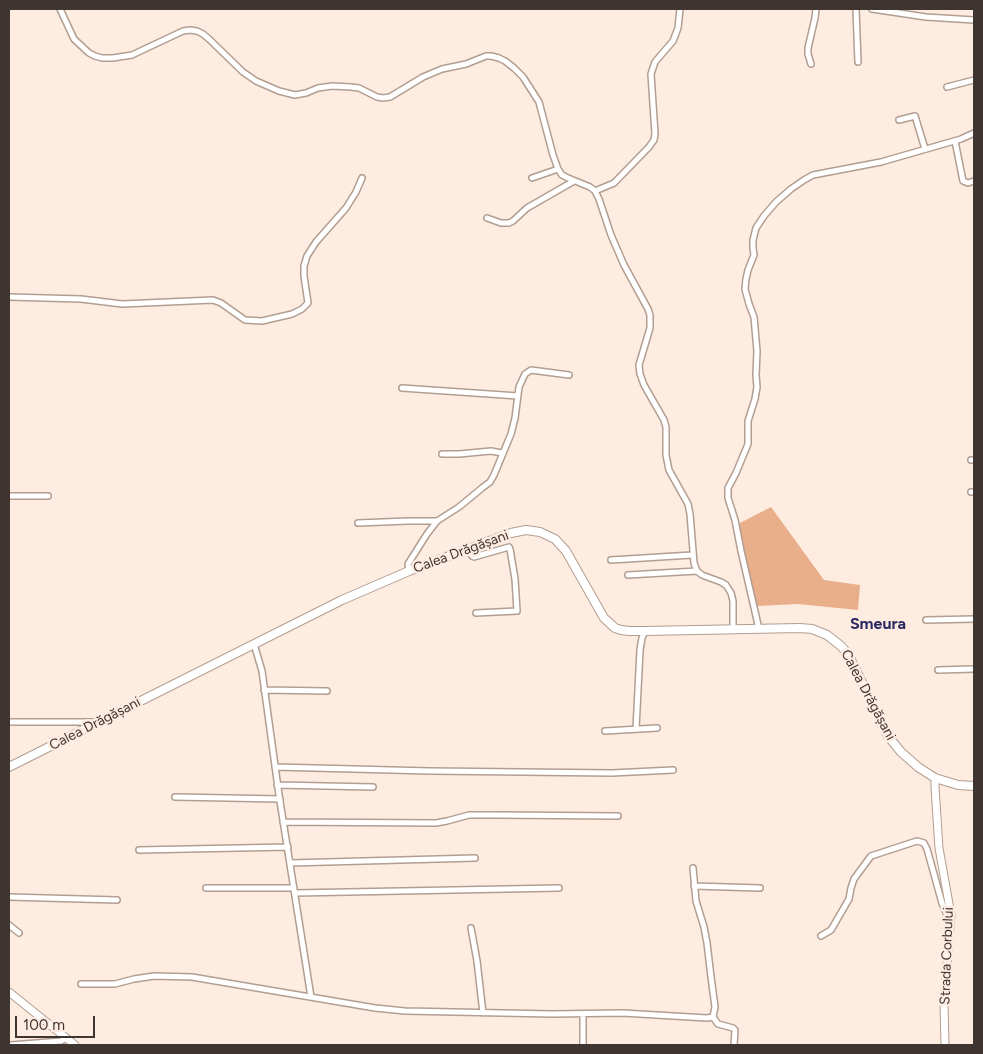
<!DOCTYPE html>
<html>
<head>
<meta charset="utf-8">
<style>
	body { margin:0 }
	#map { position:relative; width:983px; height:1054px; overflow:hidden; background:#feece1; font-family:Figtree,sans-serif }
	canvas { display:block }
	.frame { position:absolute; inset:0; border:10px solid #3e3530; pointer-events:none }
	.scale { position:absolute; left:15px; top:1016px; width:80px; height:22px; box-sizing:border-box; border:2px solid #3e3530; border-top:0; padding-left:6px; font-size:15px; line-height:18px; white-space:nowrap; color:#3e3530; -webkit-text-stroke:4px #feece1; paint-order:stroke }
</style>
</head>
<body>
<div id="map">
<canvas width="983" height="1054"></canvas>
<div class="frame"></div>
<div class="scale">100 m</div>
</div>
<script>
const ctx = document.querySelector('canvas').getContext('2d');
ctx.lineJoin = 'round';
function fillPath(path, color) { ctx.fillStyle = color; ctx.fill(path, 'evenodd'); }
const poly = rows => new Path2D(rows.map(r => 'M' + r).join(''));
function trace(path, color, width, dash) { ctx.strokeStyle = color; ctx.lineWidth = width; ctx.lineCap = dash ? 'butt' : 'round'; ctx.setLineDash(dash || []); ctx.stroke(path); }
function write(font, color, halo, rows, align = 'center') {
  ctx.font = font + ' Figtree,sans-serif'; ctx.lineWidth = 5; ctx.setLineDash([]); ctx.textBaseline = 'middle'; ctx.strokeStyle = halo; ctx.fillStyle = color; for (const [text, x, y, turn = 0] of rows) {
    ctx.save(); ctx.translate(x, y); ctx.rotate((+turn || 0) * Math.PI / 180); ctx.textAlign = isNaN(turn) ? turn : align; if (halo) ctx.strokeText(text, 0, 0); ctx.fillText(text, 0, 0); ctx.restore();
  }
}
fillPath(poly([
	[771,507,824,580,860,585,858,610,798,604,757,606,738,524]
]), '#e9af8b');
const street = poly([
	[60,9,74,39,89,53,95,56,102,58,113,58,132,55,183,31,190,30,197,31,203,34,209,39,243,72,256,81,279,91,295,95,306,93,318,88,332,86,351,87,359,88,377,97,383,98,390,97,423,77,442,69,466,64,486,56,491,56,499,58,505,61,514,68,523,77,539,102,553,155,558,169,562,175,568,178,590,187,595,191,599,199,611,235,624,265,648,309,650,315,650,328,639,365,640,374,644,385,664,420,666,427,666,455,669,470,688,504,690,514,694,563,697,571,702,575,721,582,726,585,731,593,733,601,733,629],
	[856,9,858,62],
	[872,9,926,17,974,20],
	[811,64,808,54,808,48,815,18,816,9],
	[947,87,974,80],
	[899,120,915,116,925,149],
	[955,141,963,181,968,183,974,181],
	[532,178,558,169],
	[595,191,614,183,649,147,654,140,655,134,651,74,655,62,673,41,678,28,680,9],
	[487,218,501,223,509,223,513,221,527,208,574,181],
	[9,297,81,299,122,304,213,300,221,303,245,320,262,321,292,314,302,309,308,303,304,276,304,266,307,256,316,242,346,208,356,192,362,178],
	[402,388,518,396],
	[442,454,459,454,491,451,502,453],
	[971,460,974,460],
	[971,492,974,492],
	[9,496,48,496],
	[358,523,408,521,437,521],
	[468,549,472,556,474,557,509,547,510,549,515,579,517,611,476,613],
	[611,560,692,555],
	[409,571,408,564,427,534,437,521,459,507,482,488,490,482,494,475,511,434,515,418,519,387,525,374,531,370,569,375],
	[628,575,697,571],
	[926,620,974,619],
	[759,629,741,551,735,520,728,498,728,488,736,473,748,444,748,421,755,399,757,387,756,375,757,351,754,317,749,304,745,289,746,279,748,270,754,255,753,248,753,240,756,228,764,216,776,202,791,189,804,180,813,175,881,162,961,139,974,133],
	[254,644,262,671,279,795,311,997],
	[938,670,974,669],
	[264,690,327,691],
	[9,722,96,722],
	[636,729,640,650,642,638,645,631],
	[605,731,657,728],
	[275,767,430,771,612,773,673,770],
	[277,785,373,787],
	[175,797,280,799],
	[283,822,436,823,447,821,469,815,497,815,618,816],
	[139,850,288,847],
	[290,863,475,858],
	[693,868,696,901,704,927,707,943,711,977,715,1007,713,1017],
	[694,886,760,888],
	[206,888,294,888],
	[295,893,559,888],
	[9,897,117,900],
	[9,925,19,933],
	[471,928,477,961,483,1013],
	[821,936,831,930,849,899,851,888,854,879,871,856,917,841,924,843,927,849,942,903,950,922],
	[81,984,115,984,134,979,154,976,192,977,375,1008,405,1011,552,1014,623,1013,707,1018,713,1017,718,1024,733,1028,735,1030,734,1045],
	[11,1045,61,1041,66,1038],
	[583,1045,583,1014]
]);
const secondary = poly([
	[935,778,935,787,939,848,951,915,944,1003,945,1045],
	[9,992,75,1045]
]);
const primary = poly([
	[9,767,342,600,409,571,511,533,526,530,540,532,555,539,566,551,604,618,615,628,621,630,629,631,645,631,800,628,812,629,827,635,841,646,848,654,888,736,901,752,918,767,935,778,958,785,974,786]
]);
trace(street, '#b29e91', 8);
trace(secondary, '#b29e91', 9);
trace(primary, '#b29e91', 10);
trace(street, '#fff', 5);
trace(secondary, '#fff', 7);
trace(primary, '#fff', 8);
write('14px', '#3e3530', '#feece1', [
	["Calea Drăgășani",461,552,-20],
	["Calea Drăgășani",868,695,62],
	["Calea Drăgășani",95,724,-27],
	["Strada Corbului",947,956,-88]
]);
write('bold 16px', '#2a2863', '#feece1', [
	["Smeura",878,624]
]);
</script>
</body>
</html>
